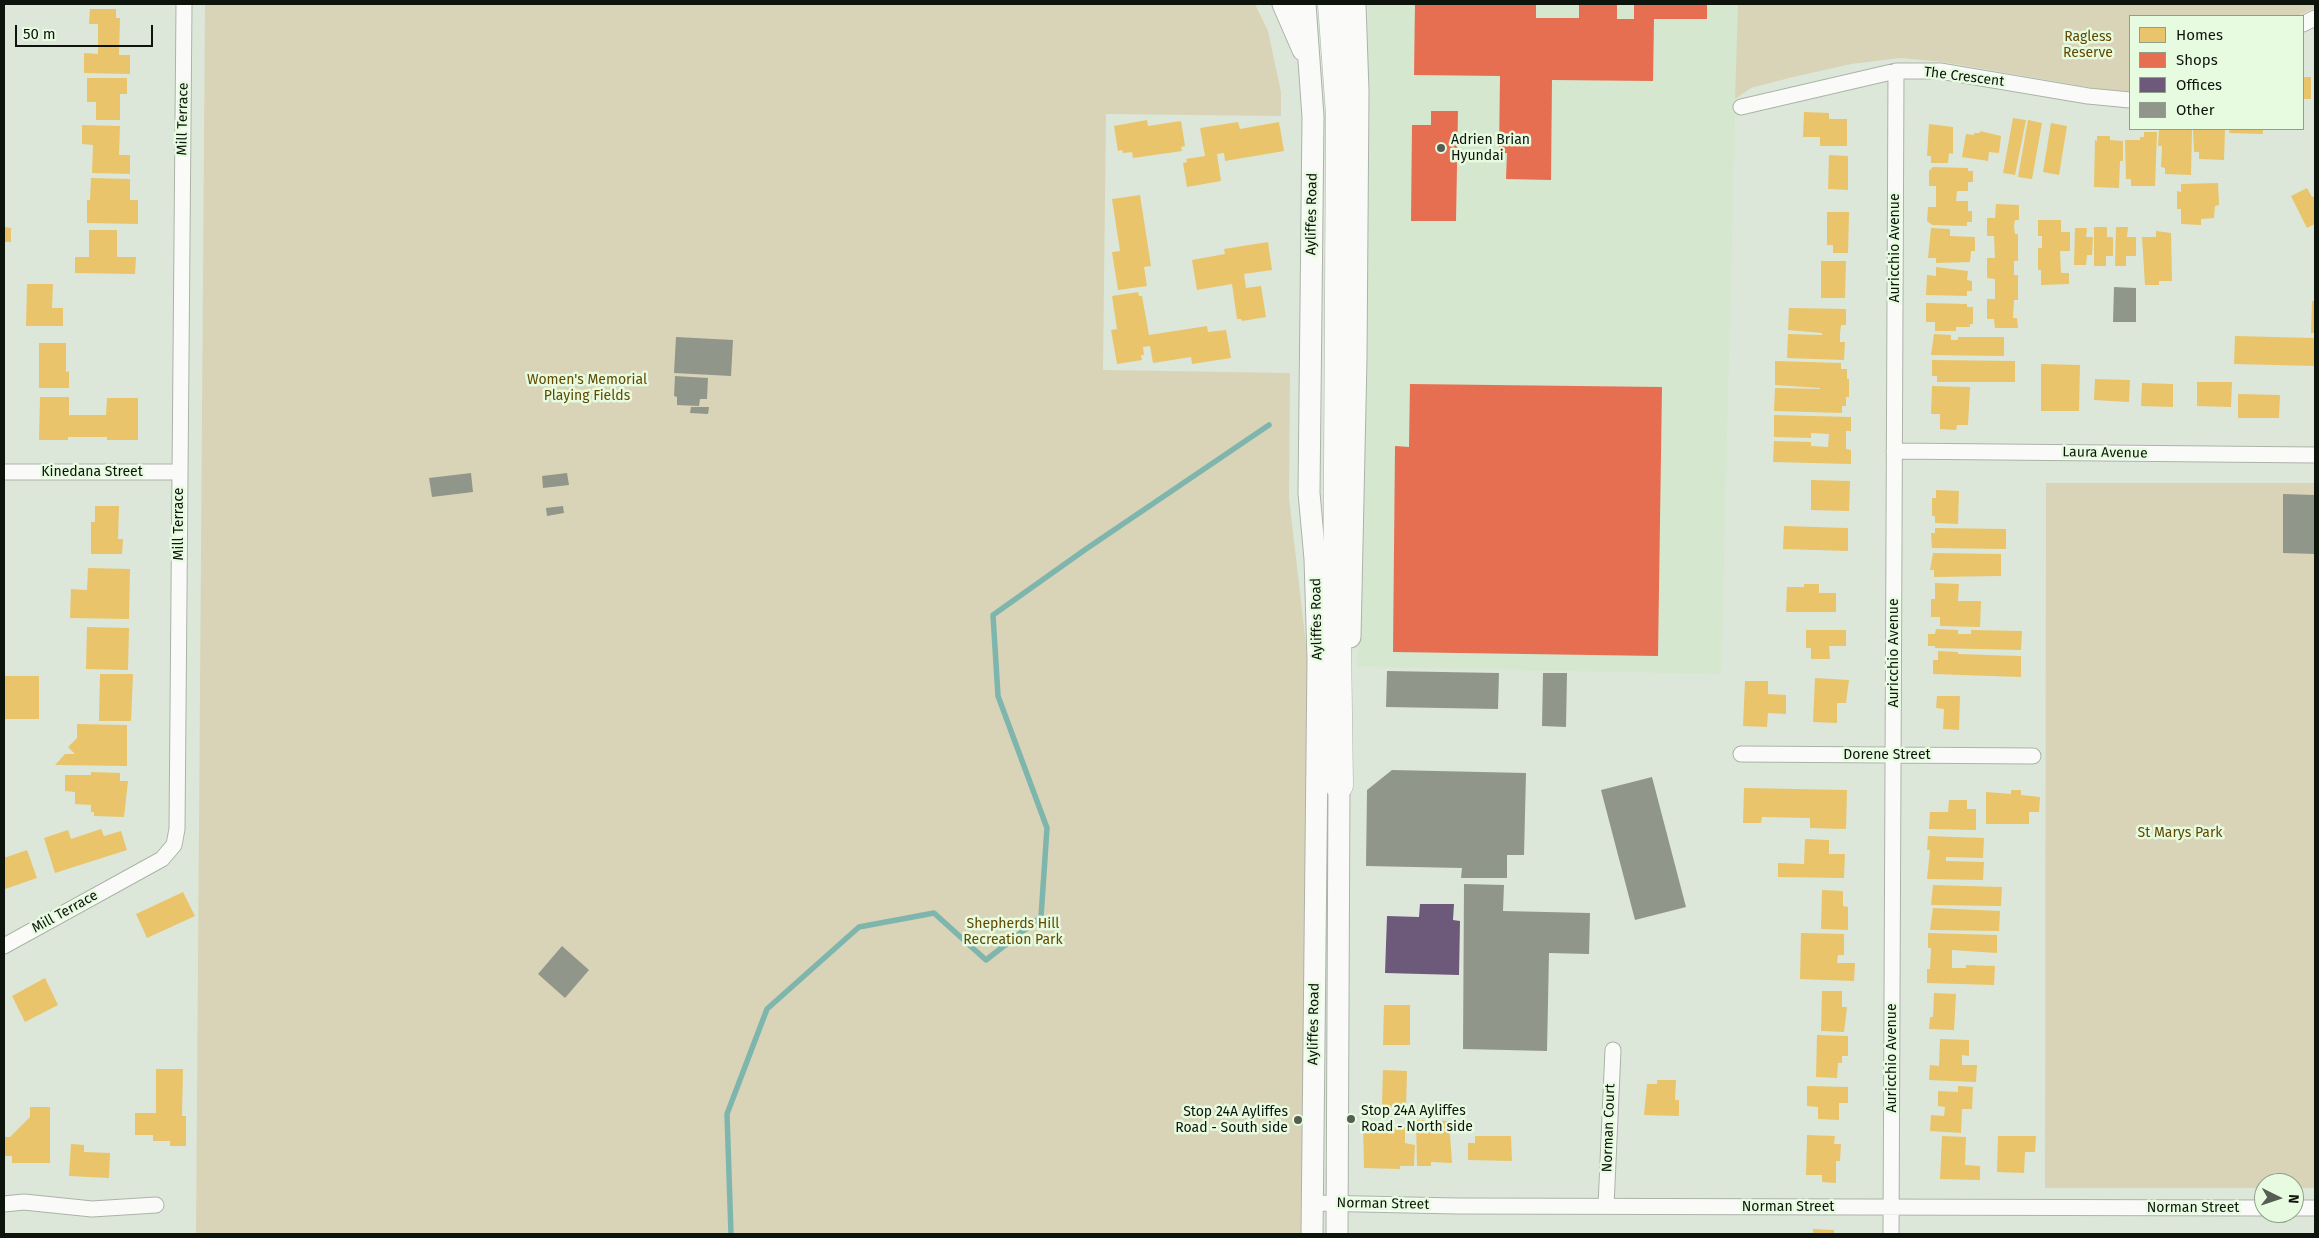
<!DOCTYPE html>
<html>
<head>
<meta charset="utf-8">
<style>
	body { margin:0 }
	#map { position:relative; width:2319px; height:1238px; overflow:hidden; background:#dde7d9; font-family:"Fira Sans",sans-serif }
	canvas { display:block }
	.frame { position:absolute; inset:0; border:5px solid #0d140b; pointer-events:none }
	.legend { position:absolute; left:2129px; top:15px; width:175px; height:115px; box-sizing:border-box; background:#e7fbe0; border:1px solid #909f8b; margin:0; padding:6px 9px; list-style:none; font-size:15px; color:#0d140b }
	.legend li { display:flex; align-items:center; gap:10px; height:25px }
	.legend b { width:25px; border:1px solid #909f8b }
	.north { position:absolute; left:2254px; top:1173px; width:50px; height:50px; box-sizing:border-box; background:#e7fbe0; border:1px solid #909f8b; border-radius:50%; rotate:94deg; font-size:14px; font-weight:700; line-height:20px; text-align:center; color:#0d140b }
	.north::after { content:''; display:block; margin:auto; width:18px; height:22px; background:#565e53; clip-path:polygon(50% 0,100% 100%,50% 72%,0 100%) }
	.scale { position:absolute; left:15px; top:25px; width:138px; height:22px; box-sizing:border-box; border:2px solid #0d140b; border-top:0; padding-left:6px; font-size:15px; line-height:18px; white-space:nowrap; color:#0d140b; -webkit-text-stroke:4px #e7fbe0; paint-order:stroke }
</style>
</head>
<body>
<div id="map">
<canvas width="2319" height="1238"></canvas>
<div class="frame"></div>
<ul class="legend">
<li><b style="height:14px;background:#e9c46a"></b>Homes</li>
<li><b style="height:14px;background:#e76f51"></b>Shops</li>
<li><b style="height:14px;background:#6d597a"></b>Offices</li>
<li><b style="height:14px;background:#91968a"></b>Other</li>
</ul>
<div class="north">N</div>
<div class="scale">50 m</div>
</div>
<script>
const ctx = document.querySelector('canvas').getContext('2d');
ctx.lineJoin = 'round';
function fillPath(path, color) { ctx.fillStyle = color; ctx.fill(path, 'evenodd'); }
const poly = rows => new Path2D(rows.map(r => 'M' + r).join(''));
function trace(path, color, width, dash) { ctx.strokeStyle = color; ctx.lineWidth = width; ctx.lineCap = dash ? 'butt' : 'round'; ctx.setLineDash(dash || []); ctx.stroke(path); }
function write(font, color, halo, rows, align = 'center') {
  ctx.font = font + ' "Fira Sans",sans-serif'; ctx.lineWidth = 5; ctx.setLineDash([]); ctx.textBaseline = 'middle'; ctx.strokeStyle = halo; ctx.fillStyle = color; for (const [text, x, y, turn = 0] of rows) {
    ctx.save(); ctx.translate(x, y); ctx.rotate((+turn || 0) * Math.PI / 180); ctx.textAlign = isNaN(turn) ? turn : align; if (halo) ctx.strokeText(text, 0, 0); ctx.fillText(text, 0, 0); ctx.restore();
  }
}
fillPath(poly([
	[1368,4,1738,4,1721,674,1358,667]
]), '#d5e7cf');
fillPath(poly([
	[205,4,1255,4,1268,31,1281,92,1281,116,1106,114,1103,370,1290,373,1289,498,1317,739,1312,1234,196,1234],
	[1738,4,2315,4,2315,8,2297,16,2130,16,2130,92,2105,90,1943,62,1901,58,1851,64,1789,78,1751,88,1735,99],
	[2046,483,2315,483,2315,1188,2294,1188,2294,1183,2264,1183,2264,1188,2045,1188]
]), '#d9d4b7');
fillPath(poly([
	[90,9,116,9,116,18,120,18,119,55,130,55,130,74,84,73,84,53,98,54,98,24,89,24],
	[2303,77,2311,77,2311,99,2303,99],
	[87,78,127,78,127,94,120,94,120,120,96,120,96,102,87,102],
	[1804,112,1829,113,1829,119,1847,119,1847,146,1820,146,1820,137,1803,137],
	[2013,118,2026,120,2015,175,2003,173],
	[1147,120,1148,126,1181,121,1185,146,1181,147,1182,151,1133,158,1132,152,1123,153,1122,150,1118,151,1114,126],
	[2028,120,2042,123,2032,179,2018,177],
	[1238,122,1240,129,1279,122,1284,151,1225,161,1224,153,1217,154,1221,181,1187,187,1183,163,1187,162,1186,159,1205,156,1200,128],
	[2051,123,2067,126,2059,175,2043,172],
	[1929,124,1953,127,1953,154,1949,153,1948,163,1931,163,1931,156,1927,156],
	[82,125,120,126,119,155,130,155,130,174,92,173,93,145,82,144],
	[2159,129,2192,129,2191,175,2165,174,2165,168,2161,167,2162,146,2158,146],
	[2193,129,2225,129,2224,160,2199,159,2199,152,2194,152],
	[2230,129,2263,129,2263,134,2229,133],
	[1980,131,2001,136,1999,153,1989,152,1988,161,1962,157,1966,134,1974,135,1974,133,1980,133],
	[2144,132,2157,132,2155,186,2131,186,2131,179,2126,179,2125,140,2140,140,2140,137,2144,137],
	[2097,136,2110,136,2110,140,2123,141,2123,161,2120,161,2119,188,2094,187,2095,140,2097,141],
	[1829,155,1848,156,1848,190,1828,189],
	[1933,167,1968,168,1968,171,1973,171,1973,182,1968,182,1968,191,1957,191,1956,201,1968,201,1968,211,1972,211,1972,222,1967,222,1967,226,1932,225,1927,221,1928,207,1936,207,1936,186,1929,186,1929,171],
	[91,178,130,179,130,200,138,200,138,224,87,223,87,200,90,200],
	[2218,183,2219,205,2215,206,2214,218,2201,219,2201,225,2181,224,2181,209,2177,209,2177,191,2181,192,2181,184],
	[2307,188,2312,197,2315,196,2315,224,2307,228,2291,196],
	[1140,195,1151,266,1144,267,1147,286,1118,290,1112,252,1120,251,1112,199],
	[1996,204,2019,205,2019,220,2015,220,2014,226,2015,234,2018,234,2018,261,2014,261,2014,275,2018,275,2018,300,2014,300,2013,318,2017,318,2018,328,1995,328,1994,319,1987,319,1987,299,1995,299,1995,279,1987,278,1987,258,1995,258,1994,236,1987,236,1987,218,1995,218],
	[1827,212,1849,212,1848,253,1833,253,1833,245,1827,245],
	[2038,220,2061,220,2061,232,2070,232,2070,251,2060,251,2061,273,2069,273,2069,284,2041,285,2041,270,2038,270,2038,248,2042,248,2042,236,2038,236],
	[4,227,11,228,11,242,4,242],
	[2094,227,2107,227,2107,237,2113,237,2113,256,2106,256,2106,266,2094,266],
	[2116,227,2128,227,2127,237,2136,237,2136,256,2126,256,2126,266,2115,266],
	[1931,228,1950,229,1950,236,1975,237,1975,251,1971,251,1970,262,1936,263,1936,258,1928,258],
	[2075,228,2087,228,2086,237,2093,237,2092,255,2087,255,2086,265,2074,265],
	[89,230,117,230,117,257,136,257,135,274,75,273,75,257,89,257],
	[2156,231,2171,233,2172,281,2159,281,2159,285,2145,285,2142,237,2156,237],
	[1268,242,1272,270,1244,274,1246,288,1261,286,1266,317,1242,321,1241,319,1237,319,1232,284,1197,290,1192,260,1225,254,1224,249],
	[1821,261,1846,261,1845,298,1821,298],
	[1936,267,1968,271,1967,280,1972,281,1972,291,1967,291,1967,296,1926,295,1927,275,1936,276],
	[27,284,53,284,52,308,63,308,63,326,26,326],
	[1138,292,1139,296,1142,296,1149,335,1207,326,1208,332,1226,330,1231,358,1192,364,1191,357,1153,363,1150,346,1143,347,1144,355,1141,355,1142,360,1117,364,1111,330,1117,329,1112,296],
	[2312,301,2315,301,2315,333,2311,333],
	[1926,303,1967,304,1967,307,1973,307,1973,324,1970,324,1970,327,1956,327,1956,331,1935,331,1935,322,1926,322],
	[1789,308,1846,309,1846,325,1841,325,1840,334,1840,342,1845,342,1844,360,1787,358,1788,334,1822,335,1822,333,1788,330],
	[1934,334,1951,335,1951,340,1958,340,1958,337,2004,337,2004,356,1931,355],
	[2235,336,2314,338,2315,366,2234,364],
	[39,343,66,343,66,372,69,371,69,388,39,388],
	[1932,360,2015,361,2015,382,1937,382,1937,376,1932,376],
	[1775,361,1841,363,1841,369,1847,369,1847,379,1849,379,1849,397,1846,397,1846,406,1842,406,1842,413,1774,411,1775,388,1820,389,1820,388,1775,385],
	[2041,364,2080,365,2079,411,2041,411],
	[2095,379,2130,380,2129,402,2094,400],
	[2197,382,2232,382,2231,407,2197,406],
	[2142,383,2173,384,2173,407,2141,406],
	[1932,386,1970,387,1968,425,1957,425,1956,430,1940,429,1940,414,1931,414],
	[2238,394,2280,395,2279,418,2238,418],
	[40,397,69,397,69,415,106,415,107,398,138,398,138,440,107,440,107,437,68,437,68,440,39,440],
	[1774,415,1851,417,1851,431,1846,431,1846,449,1851,450,1851,464,1773,462,1774,441,1811,442,1811,446,1828,447,1829,434,1811,433,1811,438,1774,437],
	[1811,480,1850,481,1849,511,1811,510],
	[1936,490,1959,491,1958,524,1935,523,1935,516,1932,516,1932,498,1936,498],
	[95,506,119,506,118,539,123,539,122,554,91,554,91,522,95,522],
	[1784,526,1848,528,1848,551,1783,549],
	[1935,528,2006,529,2006,549,1932,548,1931,533,1935,533],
	[1933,553,2001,554,2001,576,1934,577,1934,570,1930,570],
	[88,568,130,569,129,619,70,618,71,589,87,590],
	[1935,583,1959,584,1958,601,1981,601,1980,627,1940,626,1940,617,1931,617,1931,599,1935,599],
	[1804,584,1819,584,1819,593,1836,593,1836,612,1786,612,1787,587,1804,587],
	[87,627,129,628,128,670,86,669],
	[1936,629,1958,630,1958,634,1971,634,1971,630,2022,631,2021,650,1935,648,1935,646,1928,646,1928,634,1935,634],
	[1806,630,1846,630,1846,646,1829,646,1830,659,1811,659,1811,648,1806,648],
	[1938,651,1958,652,1958,654,2021,656,2021,677,1933,674,1933,660,1938,660],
	[100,674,133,674,131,721,99,721],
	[4,676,39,676,39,719,4,719],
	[1815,678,1849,680,1846,703,1837,703,1837,723,1813,722],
	[1745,681,1768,681,1768,694,1786,695,1786,714,1768,713,1767,727,1743,726],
	[1937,696,1960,696,1959,730,1943,729,1944,709,1936,708],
	[77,724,127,725,127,766,55,765,65,754,75,754,68,747,77,738],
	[91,772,120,773,120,781,128,781,124,817,94,816,94,812,91,812,91,805,75,804,75,792,65,791,65,775,91,775],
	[1744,788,1847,790,1846,829,1810,828,1810,818,1762,817,1761,823,1743,823],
	[2011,790,2021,790,2021,795,2040,797,2039,812,2029,812,2029,824,1986,824,1986,792,2011,794],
	[1949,800,1967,800,1967,809,1976,809,1976,830,1929,829,1930,812,1948,812],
	[101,829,104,836,121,831,127,850,55,873,44,838,68,830,71,839],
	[1928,836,1984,838,1983,858,1946,857,1946,861,1984,862,1983,880,1927,879,1930,850,1927,850],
	[1805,839,1829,840,1829,854,1845,854,1844,878,1778,877,1778,863,1804,864],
	[27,850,37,878,5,889,4,858],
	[1933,885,2002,887,2001,906,1931,905],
	[1822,890,1843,891,1843,906,1848,907,1848,930,1821,929],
	[183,892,195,916,147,938,136,914],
	[1933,908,2000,911,1999,931,1930,930],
	[1801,933,1844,934,1844,955,1838,955,1837,963,1855,963,1854,981,1800,979],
	[1928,933,1997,935,1997,953,1952,950,1952,968,1966,968,1966,965,1995,966,1994,985,1927,983,1927,969,1930,969,1931,948,1928,948],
	[45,978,58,1005,25,1022,12,996],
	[1822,991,1842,991,1842,1007,1847,1007,1844,1032,1821,1031],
	[1934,993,1956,994,1954,1030,1929,1029,1930,1017,1933,1017],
	[1384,1005,1410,1005,1410,1045,1383,1045],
	[1817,1035,1848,1036,1848,1056,1842,1056,1842,1063,1838,1063,1837,1078,1816,1077],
	[1940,1039,1969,1040,1969,1056,1962,1055,1962,1065,1977,1065,1976,1082,1929,1080,1930,1065,1939,1066],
	[156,1069,183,1069,182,1116,186,1116,186,1146,170,1146,170,1141,153,1141,153,1135,135,1135,135,1113,156,1113],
	[1383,1070,1407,1071,1406,1108,1382,1107],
	[1657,1080,1676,1080,1675,1100,1679,1100,1679,1116,1644,1115,1647,1084,1657,1084],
	[1807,1086,1848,1087,1848,1103,1839,1103,1839,1120,1818,1119,1818,1107,1807,1106],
	[1958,1086,1973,1087,1972,1109,1962,1109,1961,1133,1930,1131,1931,1115,1944,1116,1945,1107,1938,1106,1938,1091,1958,1092],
	[30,1107,50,1107,50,1163,12,1163,12,1156,4,1156,4,1137,10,1137,30,1117],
	[1416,1120,1449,1121,1452,1163,1431,1162,1431,1166,1417,1166],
	[1363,1122,1380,1123,1380,1127,1405,1127,1405,1143,1415,1145,1414,1166,1400,1166,1400,1169,1364,1168],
	[1807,1135,1835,1136,1834,1144,1841,1144,1840,1161,1836,1161,1836,1183,1822,1182,1822,1175,1806,1175],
	[1475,1136,1511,1136,1512,1161,1468,1160,1468,1143,1475,1143],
	[1942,1136,1966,1137,1965,1165,1980,1166,1980,1180,1940,1179],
	[1998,1136,2036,1136,2035,1152,2025,1152,2024,1173,1997,1172],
	[71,1144,84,1145,84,1152,110,1153,109,1178,69,1176],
	[1813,1229,1834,1230,1834,1234,1813,1234]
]), '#e9c46a');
fillPath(poly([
	[1415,4,1536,4,1536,18,1579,18,1579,4,1617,4,1617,19,1634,19,1634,4,1707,4,1707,19,1654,19,1653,81,1552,80,1551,180,1506,179,1507,153,1499,153,1500,76,1414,75],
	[1431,111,1458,111,1456,221,1411,221,1412,125,1431,125],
	[1410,384,1662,387,1658,656,1393,652,1395,446,1409,447]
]), '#e76f51');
fillPath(poly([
	[1420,904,1454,904,1453,920,1460,921,1459,975,1385,973,1387,916,1419,917]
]), '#6d597a');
trace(poly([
	[731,1234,727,1114,767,1009,859,927,934,913,986,960,1041,917,1047,828,998,696,993,615,1086,549,1269,425]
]), '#7eb6ae', 5.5);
fillPath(poly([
	[2114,287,2136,288,2136,322,2113,322],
	[676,337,733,340,731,376,674,373],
	[675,376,708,378,707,399,700,399,699,406,677,405,677,397,674,396],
	[691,407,709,407,708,414,690,413],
	[471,473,473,492,432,497,429,478],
	[567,473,569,485,543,488,542,476],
	[2283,494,2315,495,2315,554,2283,553],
	[563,506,564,513,547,516,546,508],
	[1387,671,1499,673,1498,709,1386,707],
	[1543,673,1567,673,1566,727,1542,726],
	[1392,770,1526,773,1524,855,1507,855,1507,878,1461,878,1462,868,1366,866,1367,790],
	[1652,777,1686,907,1635,920,1601,790],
	[1464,884,1504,885,1503,911,1590,913,1589,954,1549,953,1547,1051,1463,1049],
	[562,946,589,970,565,998,538,974]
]), '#91968a');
const street = poly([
	[2303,24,2315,18],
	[1741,107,1896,71,1940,71,2088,96,2130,100],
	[1894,451,2315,455],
	[4,472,180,472],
	[1741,754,2033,756],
	[4,946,162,859,174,845,177,829,184,4],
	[1312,1203,1457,1206,2264,1208],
	[4,1204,24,1202,92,1209,156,1205],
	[1606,1206,1613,1050],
	[2294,1208,2315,1208],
	[1891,1234,1896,71]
]);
const secondary = poly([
	[1283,4,1303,50],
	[1305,4,1313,117,1309,493,1315,559,1318,659,1312,1234],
	[1350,637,1356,358,1358,91,1355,4],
	[1337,1234,1339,785,1341,770]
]);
const highway = poly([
	[1332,4,1340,114,1337,643,1339,785]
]);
trace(street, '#abb3a8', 17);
trace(secondary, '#abb3a8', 23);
trace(highway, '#abb3a8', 29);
trace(street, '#fafbf9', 15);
trace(secondary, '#fafbf9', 21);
trace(highway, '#fafbf9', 28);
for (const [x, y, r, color] of [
	[1441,148,5,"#565e53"],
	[1351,1119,5,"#565e53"],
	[1298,1120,5,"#565e53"]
]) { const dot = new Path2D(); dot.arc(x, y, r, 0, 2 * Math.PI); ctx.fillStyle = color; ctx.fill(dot); trace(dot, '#e7fbe0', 2); }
write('14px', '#614901', '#e7fbe0', [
	["Ragless",2088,37],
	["Reserve",2088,53],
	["Women's Memorial",587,380],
	["Playing Fields",587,396],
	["St Marys Park",2180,833],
	["Shepherds Hill",1013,924],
	["Recreation Park",1013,940]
]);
write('14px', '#0d140b', '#e7fbe0', [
	["The Crescent",1964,77,7],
	["Mill Terrace",183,119,-89],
	["Ayliffes Road",1312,214,-89],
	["Auricchio Avenue",1895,248,-90],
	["Laura Avenue",2105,453,1],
	["Kinedana Street",92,472],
	["Mill Terrace",179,524,-90],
	["Ayliffes Road",1317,619,-91],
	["Auricchio Avenue",1894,653,-90],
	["Dorene Street",1887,755],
	["Mill Terrace",65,912,-29],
	["Ayliffes Road",1314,1024,-89],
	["Auricchio Avenue",1892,1058,-90],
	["Norman Court",1609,1128,-88],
	["Norman Street",1383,1204,1],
	["Norman Street",1788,1207],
	["Norman Street",2193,1208]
]);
write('14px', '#0d140b', '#e7fbe0', [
	["Adrien Brian",1451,140],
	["Hyundai",1451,156],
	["Stop 24A Ayliffes",1361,1111],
	["Road - North side",1361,1127],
	["Stop 24A Ayliffes",1288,1112,"right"],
	["Road - South side",1288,1128,"right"]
], 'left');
</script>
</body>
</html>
